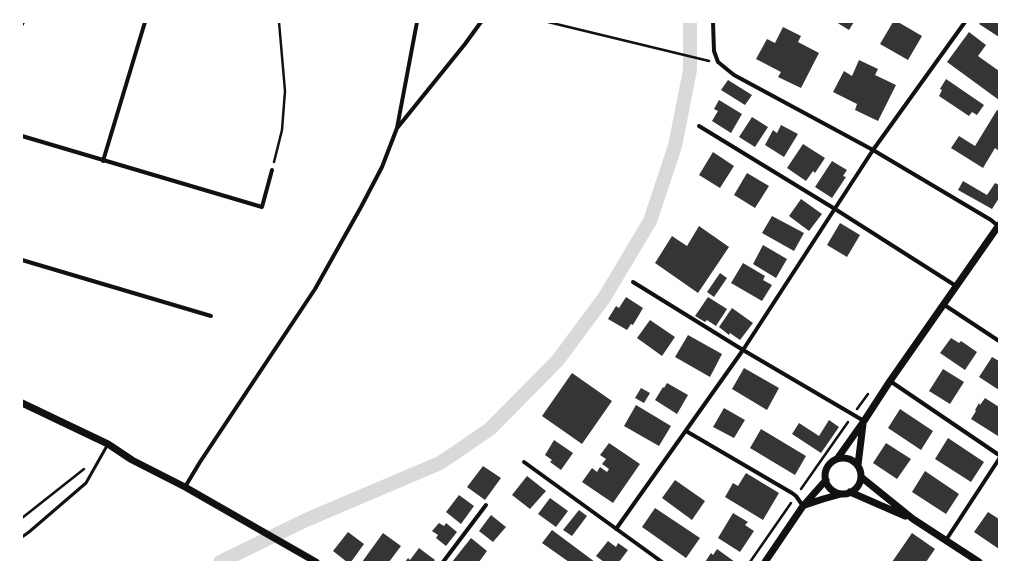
<!DOCTYPE html>
<html>
<head>
<meta charset="utf-8">
<style>
	body { margin:0 }
	#map { position:relative; width:1021px; height:584px; overflow:hidden; background:#fff; font-family:"PT Serif",serif }
	canvas { display:block }
	.frame { position:absolute; inset:0; border:23px solid #fff; pointer-events:none }
</style>
</head>
<body>
<div id="map">
<canvas width="1021" height="584"></canvas>
<div class="frame"></div>
</div>
<script>
const ctx = document.querySelector('canvas').getContext('2d');
ctx.lineJoin = 'round';
const poly = rows => new Path2D(rows.map(r => 'M' + r).join(''));
function trace(path, color, width, dash) { ctx.strokeStyle = color; ctx.lineWidth = width; ctx.lineCap = dash ? 'butt' : 'round'; ctx.setLineDash(dash || []); ctx.stroke(path); }
function fillPath(path, color) { ctx.fillStyle = color; ctx.fill(path, 'evenodd'); }
trace(poly([
	[220,562,306,520,440,463,490,429,558,360,604,298,650,221,675,146,690,70,690,22]
]), '#d9d9d9', 14);
fillPath(poly([
	[836,22,854,22,849,30],
	[893,22,898,22,922,36,908,60,880,44],
	[981,22,999,22,999,37,979,24],
	[783,27,801,36,798,42,819,53,801,88,778,77,781,72,756,59,767,39,775,43],
	[969,32,986,45,978,56,999,71,999,100,947,62],
	[859,60,878,69,875,75,896,85,878,121,855,110,857,104,833,92,844,71,852,76],
	[946,79,984,105,977,115,972,112,969,116,939,96,942,90,940,89],
	[728,80,752,95,745,105,721,90],
	[719,100,742,114,731,133,712,121,718,111,714,109],
	[997,110,999,111,999,151,995,148,983,168,951,148,959,136,975,146],
	[752,117,768,127,755,147,739,137],
	[781,125,798,134,784,157,765,145,773,130,777,133],
	[803,144,825,158,815,173,813,171,806,181,787,168],
	[713,152,734,166,720,188,699,175],
	[832,161,847,170,843,176,846,177,832,198,815,187],
	[747,173,769,186,755,208,734,195],
	[963,181,987,195,995,183,999,185,999,198,992,209,958,190],
	[801,199,822,214,809,231,789,216],
	[772,216,804,233,794,251,762,233],
	[840,223,860,235,847,257,827,245],
	[699,226,729,247,698,293,655,263,672,236,687,246],
	[763,245,787,259,776,278,753,264],
	[743,263,765,276,763,280,772,285,762,301,731,283],
	[720,273,727,278,714,297,707,292],
	[626,297,643,308,633,325,631,324,627,330,608,319,616,306,619,308],
	[708,297,727,309,716,326,707,320,705,322,695,316],
	[732,308,753,323,740,340,730,333,729,335,719,327],
	[650,320,675,337,662,356,637,338],
	[688,335,722,354,710,377,675,357],
	[951,338,959,343,961,341,977,352,965,370,940,353],
	[992,357,999,361,999,390,979,377],
	[744,368,779,388,767,410,732,389],
	[943,369,964,382,950,404,929,391],
	[572,373,612,401,582,444,542,416],
	[667,383,688,395,677,414,655,400,663,387,664,388],
	[641,388,650,393,644,403,635,398],
	[985,398,999,407,998,436,971,419,976,411,975,410,979,403,980,405],
	[636,405,671,426,659,446,624,426],
	[724,408,745,420,734,438,713,427],
	[900,409,933,431,921,450,888,428],
	[829,420,839,427,821,453,792,434,799,423,819,436],
	[761,429,806,456,795,475,750,448],
	[948,438,984,462,971,482,935,459],
	[554,440,573,453,561,470,550,462,552,460,545,455],
	[609,443,640,464,613,503,582,482,592,468,597,472,600,467,607,472,609,469,602,464,606,459,600,455],
	[886,443,911,459,897,479,873,463],
	[483,466,501,478,485,500,467,487],
	[925,471,959,494,946,514,912,492],
	[746,473,779,493,763,520,725,497,733,483,738,486],
	[527,476,546,491,530,509,512,495],
	[675,480,705,501,692,520,662,498],
	[459,495,474,506,461,524,446,512],
	[550,498,568,511,556,527,538,514],
	[655,508,700,538,686,558,642,527],
	[579,510,587,516,572,536,563,530],
	[988,512,999,519,999,549,974,532],
	[733,513,748,522,745,525,754,531,740,552,718,538],
	[491,515,506,527,493,542,479,531],
	[439,523,444,526,446,523,457,532,446,546,436,538,438,535,432,531],
	[552,530,595,562,569,562,542,543],
	[348,532,364,544,351,562,347,562,333,551],
	[383,533,401,546,389,562,362,562],
	[912,533,935,549,926,562,892,562],
	[471,538,487,551,479,562,452,562],
	[608,541,616,547,618,543,628,550,619,562,604,562,596,556],
	[419,548,435,560,433,562,405,562,408,558,410,560],
	[717,549,735,562,705,562,711,553,713,555]
]), '#353535');
trace(poly([
	[548,22,709,61],
	[274,162,282,130,285,91,279,22],
	[857,409,868,394],
	[801,489,848,422],
	[22,518,84,469],
	[750,562,791,503]
]), '#111', 2.5);
trace(poly([
	[22,537,29,532,86,483,108,444]
]), '#111', 3);
trace(poly([
	[713,22,714,51,718,62,734,75,873,150,991,220,998,226],
	[22,24,23,22],
	[699,126,835,209,956,286],
	[398,127,465,44,481,22],
	[22,136,262,207,272,170],
	[103,161,145,22],
	[22,260,211,316],
	[633,282,743,350,864,421],
	[943,304,999,341],
	[890,381,999,455],
	[686,431,792,493,796,496,803,506],
	[524,462,662,562],
	[185,487,200,462,315,289,361,207,382,167,397,128,417,22],
	[616,529,743,350,873,150,965,22],
	[946,540,999,459],
	[443,562,486,505]
]), '#111', 4);
trace(poly([
	[22,403,108,444,132,460,185,487,316,562],
	'825 476a18 18 0 1 1 36 0a18 18 0 1 1-36 0Z',
	[837,459,864,421,890,381,999,225],
	[858,465,863,424],
	[861,477,913,519,979,562],
	[850,492,905,516],
	[805,505,823,499,841,494],
	[765,562,803,506,826,480]
]), '#111', 7);
</script>
</body>
</html>
